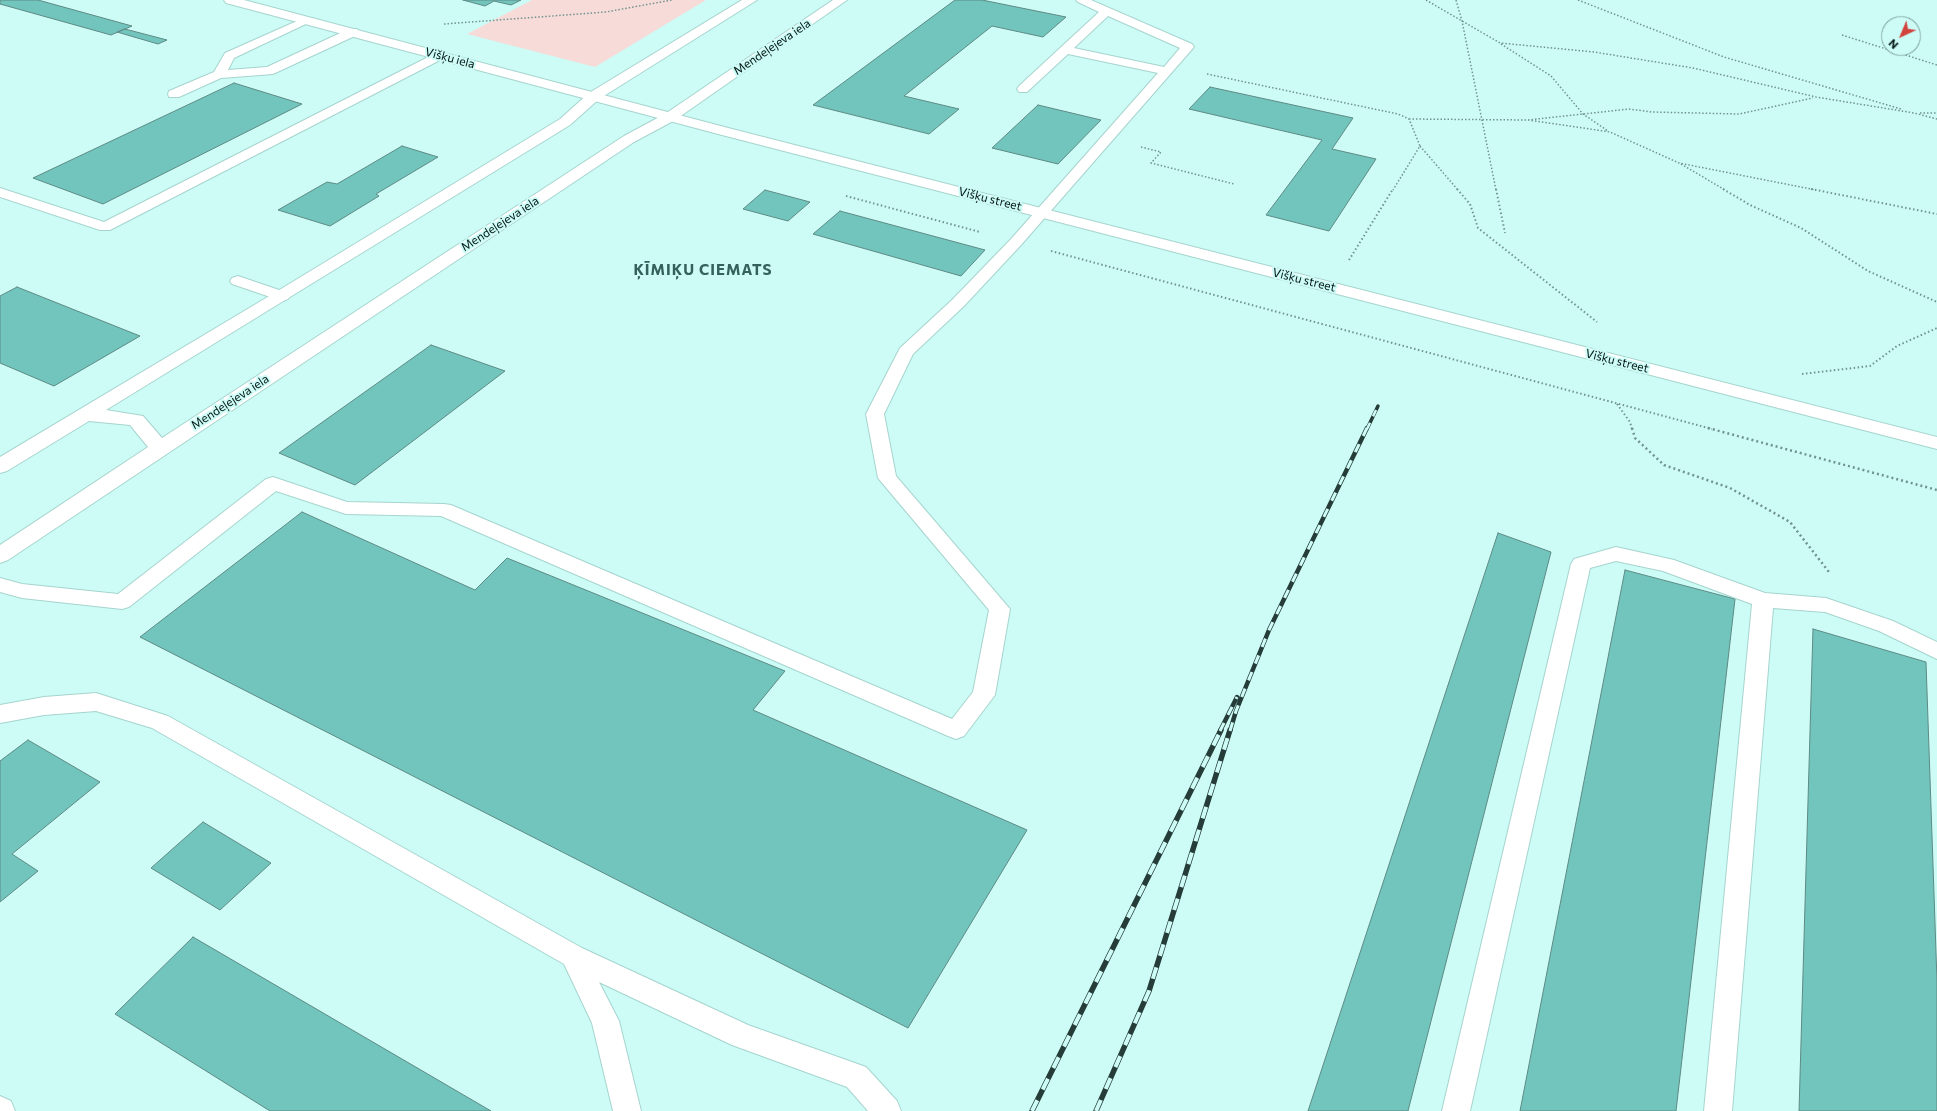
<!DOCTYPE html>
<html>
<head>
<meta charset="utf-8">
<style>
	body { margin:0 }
	#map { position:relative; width:1937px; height:1111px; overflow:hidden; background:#cdfcf6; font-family:Commissioner,sans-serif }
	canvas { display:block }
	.north { position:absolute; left:1881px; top:16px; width:40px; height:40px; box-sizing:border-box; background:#cdfcf6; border:1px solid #7da09c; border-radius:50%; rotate:224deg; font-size:11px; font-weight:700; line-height:16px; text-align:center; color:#041614 }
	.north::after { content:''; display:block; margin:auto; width:14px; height:18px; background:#d2433d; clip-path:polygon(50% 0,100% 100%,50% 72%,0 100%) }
</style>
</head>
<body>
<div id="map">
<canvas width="1937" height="1111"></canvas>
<div class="north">N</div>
</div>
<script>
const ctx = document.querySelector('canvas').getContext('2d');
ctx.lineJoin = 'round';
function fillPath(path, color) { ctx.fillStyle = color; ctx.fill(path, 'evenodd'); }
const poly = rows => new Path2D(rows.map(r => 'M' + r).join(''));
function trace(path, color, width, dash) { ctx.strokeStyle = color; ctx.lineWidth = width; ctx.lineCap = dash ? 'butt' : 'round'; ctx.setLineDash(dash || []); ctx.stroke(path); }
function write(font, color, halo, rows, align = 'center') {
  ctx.font = font + ' Commissioner,sans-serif'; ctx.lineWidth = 4; ctx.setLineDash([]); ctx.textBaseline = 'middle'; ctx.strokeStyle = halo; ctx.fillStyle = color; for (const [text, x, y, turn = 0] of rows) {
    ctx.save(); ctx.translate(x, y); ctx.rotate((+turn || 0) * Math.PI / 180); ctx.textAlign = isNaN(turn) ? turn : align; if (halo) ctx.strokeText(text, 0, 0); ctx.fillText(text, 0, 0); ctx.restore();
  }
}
fillPath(poly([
	[532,0,706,0,595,67,467,34]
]), '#f6dbd8');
const building = poly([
	[0,0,38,0,132,26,111,35,0,4,0,0],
	[463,0,521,0,511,5,494,1,485,6,463,0],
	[955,0,982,0,1066,17,1043,37,992,26,904,96,959,109,929,134,813,105,955,0],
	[125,29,167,40,158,44,117,32,125,29],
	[234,83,302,104,103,204,33,178,234,83],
	[1210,87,1353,118,1332,149,1376,159,1329,231,1266,215,1322,140,1189,109,1210,87],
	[1038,105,1101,120,1058,164,992,148,1038,105],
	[402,146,438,157,376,194,379,196,330,226,278,210,327,182,337,184,402,146],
	[765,190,810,202,788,221,743,209,765,190],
	[840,211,985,250,961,276,813,234,840,211],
	[17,287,140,336,54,386,0,363,0,296,17,287],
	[431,345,505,371,355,485,279,453,431,345],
	[302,512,475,590,507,558,785,671,753,710,1027,830,908,1028,140,637,302,512],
	[1498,533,1551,552,1408,1111,1308,1111,1498,533],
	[1625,570,1735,599,1676,1111,1520,1111,1625,570],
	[1813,629,1926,662,1937,981,1937,1111,1799,1111,1813,629],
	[28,740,100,782,12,854,38,871,0,902,0,761,28,740],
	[203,822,271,863,220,910,151,868,203,822],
	[193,937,491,1111,270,1111,115,1014,193,937]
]);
fillPath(building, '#71c5bd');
trace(building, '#5e8a85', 1);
const service = poly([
	[1076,0,1091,0,1192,44,1194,47,1021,245,964,306,913,354,884,414,896,476,1010,609,995,695,964,736,956,739,948,736,441,516,346,514,276,491,129,607,122,609,22,598,0,592,0,578,22,584,118,594,266,479,273,477,347,502,444,504,451,505,952,719,973,692,989,610,878,478,866,414,900,348,952,300,1011,239,1158,73,1068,54,1027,92,1019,92,1017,89,1019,86,1099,12,1078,2,1076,0],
	[1108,16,1180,48,1164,67,1074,48,1108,16],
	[306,17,312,20,310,22,234,58,228,70,267,67,349,29,357,29,359,32,357,35,273,74,221,78,179,97,169,97,168,94,169,91,214,72,225,53,306,17],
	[440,51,444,52,446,55,444,58,110,230,100,230,0,197,0,188,104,222,440,51],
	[238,276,288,293,290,296,288,299,282,301,232,284,230,281,232,278,238,276],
	[1616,547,1674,560,1765,593,1826,598,1893,621,1937,642,1937,659,1879,631,1825,612,1773,608,1732,1111,1704,1111,1752,604,1663,571,1616,561,1590,568,1470,1111,1442,1111,1571,564,1574,559,1616,547],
	[96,693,168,716,582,948,748,1025,866,1067,897,1101,901,1111,868,1111,847,1087,732,1045,599,982,619,1021,641,1111,613,1111,592,1023,564,964,152,728,96,711,44,715,0,723,0,705,44,697,96,693],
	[0,1096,11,1101,15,1111,0,1111,0,1096]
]);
const minor = poly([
	[742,0,757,0,599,99,570,125,106,410,143,416,162,438,624,136,665,114,833,0,847,0,675,120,634,142,8,560,0,563,0,545,148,447,130,425,89,421,7,471,0,473,0,457,276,292,560,119,589,93,742,0]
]);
const tertiary = poly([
	[224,0,244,0,732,129,1937,437,1937,449,722,135,226,3,224,0]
]);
trace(service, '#a6d4ce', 2);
trace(minor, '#a6d4ce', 2);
trace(tertiary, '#a6d4ce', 2);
trace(poly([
	[1426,0,1500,43,1594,52,1693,68,1816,97,1914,113,1937,119],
	[1456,0,1462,21,1496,190],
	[1578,0,1724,57,1901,109],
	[444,24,606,12,672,0],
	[1842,35,1937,65],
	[1501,44,1551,76,1583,114,1608,131],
	[1207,74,1398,114,1409,119,1420,146,1393,190],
	[1920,113,1937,113],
	[1409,119,1528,120,1629,109,1652,112,1739,114,1813,98],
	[1528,120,1610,132,1679,163,1816,190],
	[1420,146,1458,190],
	[1141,147,1161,152,1151,163,1234,184],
	[1681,164,1725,190]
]), '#71938f', 1.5, [1.5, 2]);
trace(poly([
	[1457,189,1470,204,1478,228,1597,322],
	[1496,189,1505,233],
	[1723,189,1750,205,1801,228,1868,271,1937,302],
	[1811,189,1937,214],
	[846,196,980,232],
	[1051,251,1712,429],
	[1349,260,1393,189],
	[1802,374,1870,366,1897,346,1937,328],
	[1617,404,1630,422,1632,429]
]), '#71938f', 2, [1.5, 2.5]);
trace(poly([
	[1632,428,1635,438,1664,465,1730,488,1790,522,1829,572],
	[1708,428,1937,490]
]), '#71938f', 2.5, [2, 3]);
fillPath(service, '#fff');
fillPath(minor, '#fff');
fillPath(tertiary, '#fff');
const railFar2 = poly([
	[1367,429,1378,406]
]);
const railFar1 = poly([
	[1220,731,1237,697],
	[1230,731,1236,711,1269,630,1367,428]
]);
const rail = poly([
	[1032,1111,1221,730],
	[1096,1111,1149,991,1230,730]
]);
trace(railFar2, '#253c39', 3.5);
trace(railFar1, '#253c39', 4.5);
trace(rail, '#253c39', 5.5);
trace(railFar2, '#cdfcf6', 2.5, [7]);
trace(railFar1, '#cdfcf6', 3, [9]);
trace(rail, '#cdfcf6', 4, [12]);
write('12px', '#041614', '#cdfcf6', [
	["Mendeļejeva iela",772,47,-34],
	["Višķu iela",450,58,15],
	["Višķu street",990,199,14],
	["Mendeļejeva iela",500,224,-33],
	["Višķu street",1304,280,14],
	["Višķu street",1617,361,14],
	["Mendeļejeva iela",230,402,-33]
]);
ctx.letterSpacing = '1px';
write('bold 15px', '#35615c', '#cdfcf6', [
	["ĶĪMIĶU CIEMATS",703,270]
]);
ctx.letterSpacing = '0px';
</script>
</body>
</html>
